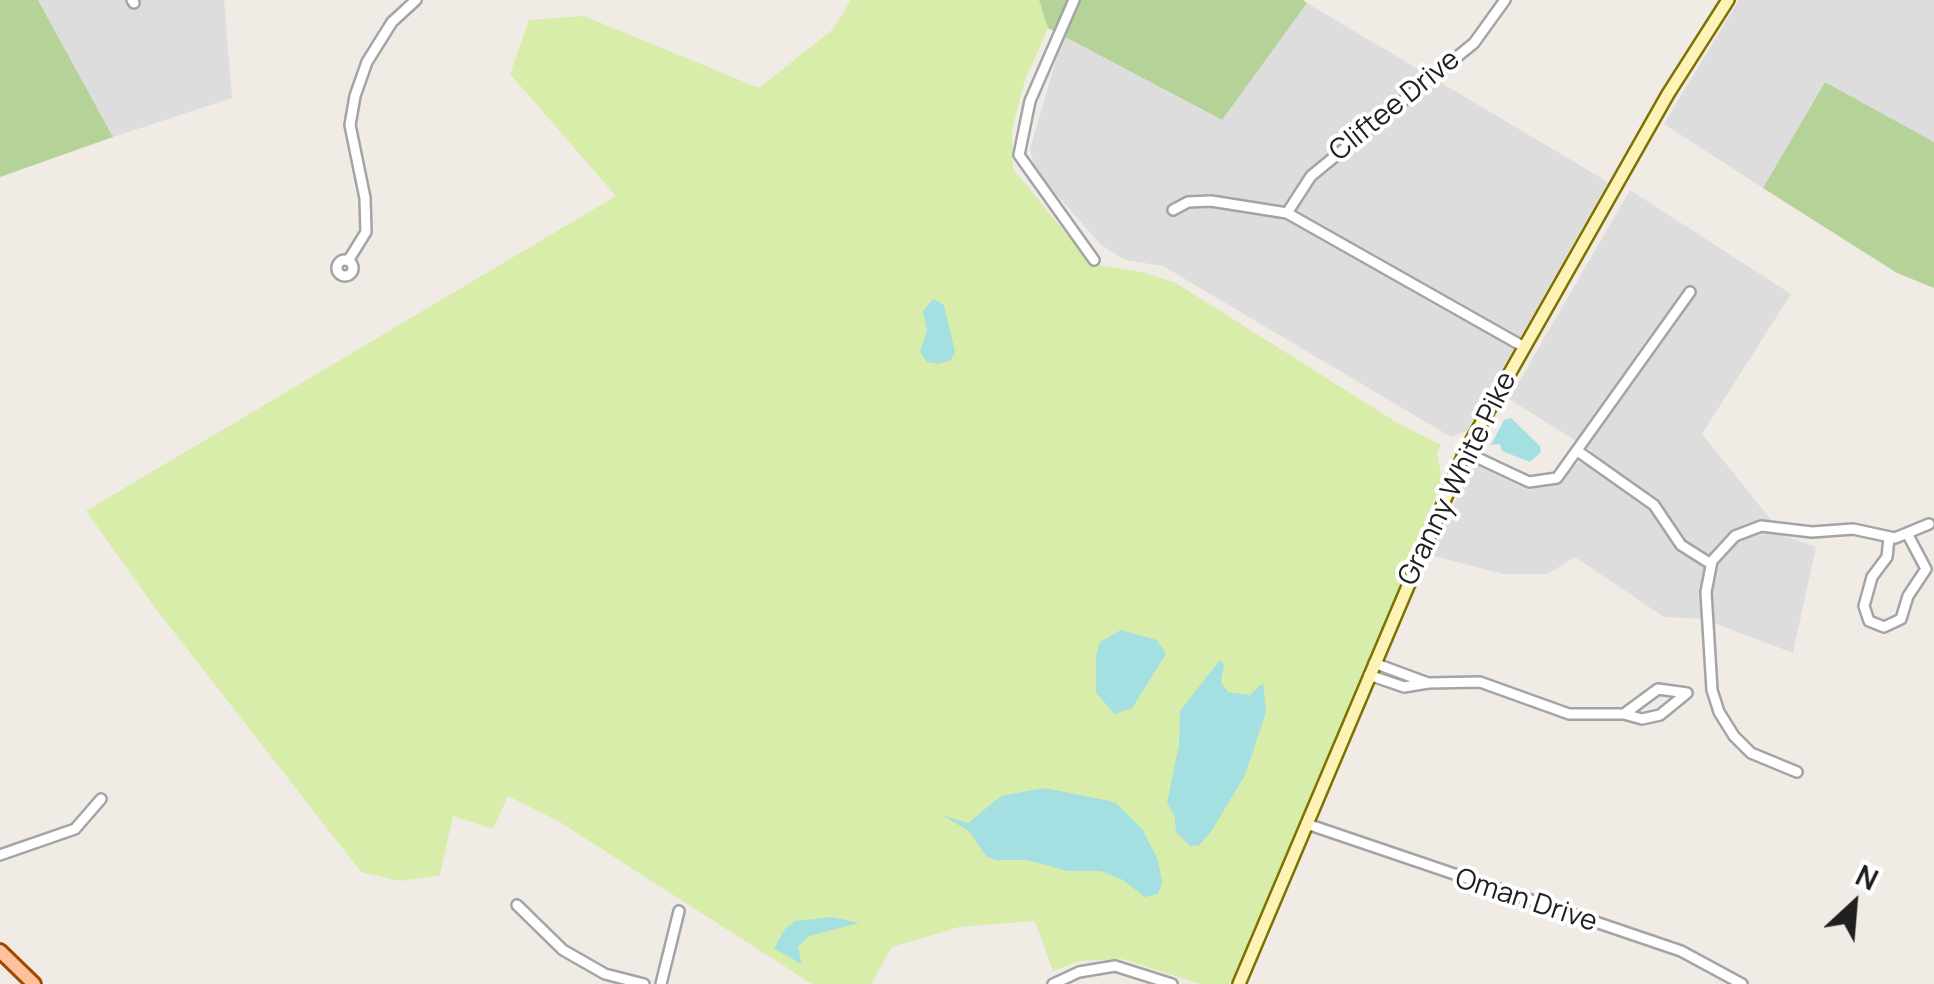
<!DOCTYPE html>
<html>
<head>
<meta charset="utf-8">
<style>
	body { margin:0 }
	#map { position:relative; width:1934px; height:984px; overflow:hidden; background:#f1ebe6; font-family:Manrope,sans-serif }
	canvas { display:block }
	.north { position:absolute; left:1804px; top:854px; width:100px; height:100px; -webkit-text-stroke:8px #fff; paint-order:stroke; rotate:26deg; font-size:28px; font-weight:700; line-height:40px; text-align:center; color:#202020 }
	.north::after { content:''; display:block; margin:auto; width:35px; height:45px; background:#202020; clip-path:polygon(50% 0,100% 100%,50% 72%,0 100%) }
</style>
</head>
<body>
<div id="map">
<canvas width="1934" height="984"></canvas>
<div class="north">N</div>
</div>
<script>
const ctx = document.querySelector('canvas').getContext('2d');
ctx.lineJoin = 'round';
function fillPath(path, color) { ctx.fillStyle = color; ctx.fill(path, 'evenodd'); }
const poly = rows => new Path2D(rows.map(r => 'M' + r).join(''));
function trace(path, color, width, dash) { ctx.strokeStyle = color; ctx.lineWidth = width; ctx.lineCap = dash ? 'butt' : 'round'; ctx.setLineDash(dash || []); ctx.stroke(path); }
function write(font, color, halo, rows, align = 'center') {
  ctx.font = font + ' Manrope,sans-serif'; ctx.lineWidth = 8; ctx.setLineDash([]); ctx.textBaseline = 'middle'; ctx.strokeStyle = halo; ctx.fillStyle = color; for (const [text, x, y, turn = 0] of rows) {
    ctx.save(); ctx.translate(x, y); ctx.rotate((+turn || 0) * Math.PI / 180); ctx.textAlign = isNaN(turn) ? turn : align; if (halo) ctx.strokeText(text, 0, 0); ctx.fillText(text, 0, 0); ctx.restore();
  }
}
fillPath(poly([
	[38,0,224,0,232,98,113,137],
	[1739,0,1934,0,1934,142,1825,82,1763,188,1664,124],
	[1307,3,1608,182,1467,431,1451,437,1163,266,1125,260,1101,245,1035,170,1030,149,1063,36,1221,120],
	[1630,190,1791,294,1702,434,1784,536,1816,547,1793,653,1703,619,1664,617,1575,557,1548,574,1503,574,1430,555,1473,464,1528,490,1554,484,1592,451,1509,399]
]), '#dedddd');
fillPath(poly([
	[851,0,1039,0,1048,28,1025,80,1012,130,1013,169,1079,249,1097,265,1142,272,1176,283,1396,422,1441,445,1437,454,1442,479,1383,632,1239,972,1229,984,1201,984,1122,959,1080,961,1053,971,1035,921,959,927,892,947,871,984,812,984,558,821,508,796,493,829,453,816,440,875,400,881,361,872,156,609,86,511,616,196,510,74,529,20,584,16,759,88,832,30]
]), '#d8eda9');
fillPath(poly([
	[0,0,38,0,113,137,0,177],
	[1039,0,1303,0,1307,3,1222,120,1048,28],
	[1825,82,1934,142,1934,288,1897,273,1763,188]
]), '#b5d298');
fillPath(poly([
	[933,299,944,305,955,352,951,360,938,364,927,362,920,352,927,331,923,311],
	[1511,418,1540,446,1541,452,1530,462,1502,451,1500,444,1491,445,1504,420],
	[1121,630,1157,640,1166,654,1132,708,1114,714,1096,692,1096,655,1100,642],
	[1220,660,1224,664,1221,682,1228,692,1250,695,1263,683,1266,712,1245,775,1211,832,1199,845,1190,846,1176,832,1175,817,1167,803,1179,745,1180,711],
	[1044,788,1115,802,1142,829,1158,860,1162,883,1158,894,1145,897,1123,880,1101,871,1068,871,1027,860,996,860,986,856,969,831,942,815,968,823,1001,796],
	[832,917,859,923,809,936,798,947,802,965,774,948,785,929,796,921]
]), '#a4dfe1');
const minor = poly([
	[132,0,134,3],
	[1074,0,1030,101,1019,155,1094,260],
	[1173,210,1188,202,1211,201,1287,213,1524,347],
	[1287,213,1311,176,1474,43,1505,0],
	'337 268a8 8 0 1 1 16 0a8 8 0 1 1-16 0Z',
	[348,261,366,232,365,198,350,125,355,96,367,62,392,22,416,0],
	[1465,452,1529,482,1557,478,1690,292],
	[1579,452,1654,505,1681,545,1711,564],
	[1889,538,1887,557,1872,577,1864,606,1869,621,1884,627,1901,619,1908,596,1926,569,1908,535],
	[1369,675,1404,687,1428,683,1374,663],
	[1428,683,1480,682,1569,714,1624,714,1642,719,1660,715,1687,693,1658,689,1624,714],
	[1797,772,1751,753,1734,736,1719,712,1712,690,1706,592,1712,561,1735,536,1761,526,1812,532,1853,529,1895,538,1929,524],
	[1307,824,1681,951,1742,984],
	[0,855,75,829,101,799],
	[517,905,563,950,605,974,644,984],
	[661,984,679,911],
	[1053,984,1079,972,1115,966,1172,984]
]);
const secondary = poly([
	[1239,984,1465,452,1668,94,1728,0]
]);
const primary = poly([
	[0,951,34,984]
]);
trace(minor, '#a4a4a4', 14);
trace(secondary, '#7d7200', 16);
trace(primary, '#9b4a00', 18);
trace(minor, '#fff', 9);
trace(secondary, '#fdf3b7', 11);
trace(primary, '#ffc19c', 12);
write('28px', '#202020', '#fff', [
	["Cliftee Drive",1395,106,-39],
	["Granny White Pike",1458,479,-64],
	["Oman Drive",1526,901,18]
]);
</script>
</body>
</html>
